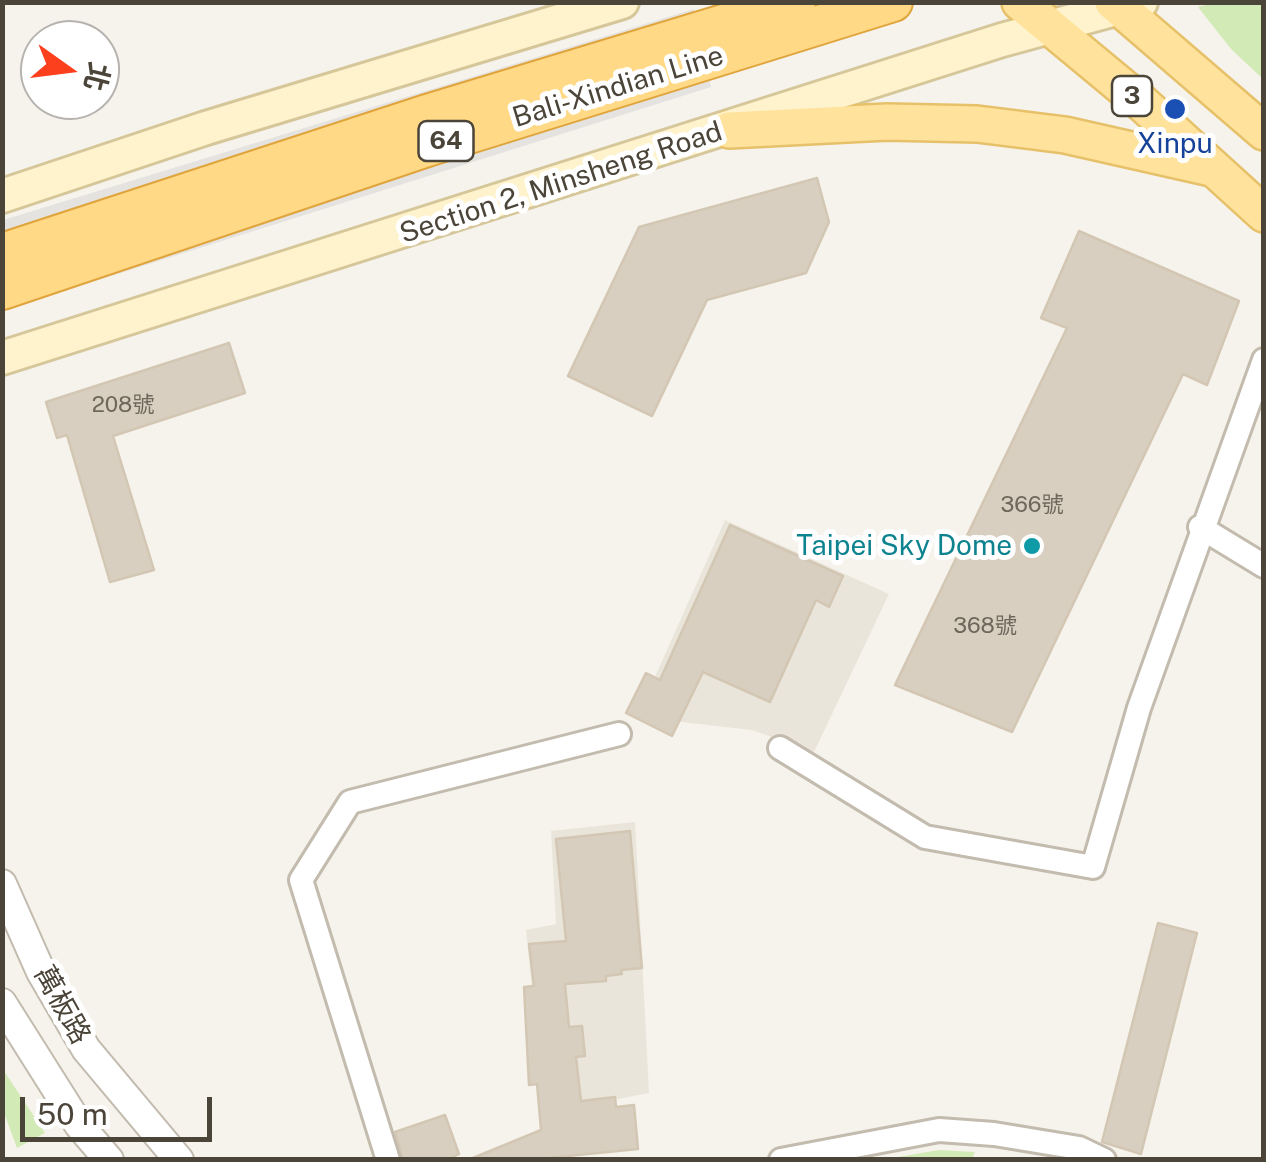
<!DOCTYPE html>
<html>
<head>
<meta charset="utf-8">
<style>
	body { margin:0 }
	#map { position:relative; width:1266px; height:1162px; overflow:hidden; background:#f6f3ec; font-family:"Public Sans","Noto Sans TC",sans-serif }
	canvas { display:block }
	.frame { position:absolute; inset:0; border:5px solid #4b4439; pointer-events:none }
	.north { position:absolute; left:20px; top:20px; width:100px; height:100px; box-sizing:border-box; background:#fff; border:2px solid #b7b4b0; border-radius:50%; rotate:104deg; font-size:28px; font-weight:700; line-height:40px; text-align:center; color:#4b4439 }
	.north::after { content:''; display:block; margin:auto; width:35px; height:45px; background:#fc3f1d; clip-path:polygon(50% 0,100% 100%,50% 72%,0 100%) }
	.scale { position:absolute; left:20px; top:1097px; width:192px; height:45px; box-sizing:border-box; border:5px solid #4b4439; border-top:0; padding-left:12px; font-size:30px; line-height:35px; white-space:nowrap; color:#4b4439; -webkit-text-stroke:8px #fff; paint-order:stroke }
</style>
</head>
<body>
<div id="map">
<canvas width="1266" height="1162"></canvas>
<div class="frame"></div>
<div class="north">北</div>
<div class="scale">50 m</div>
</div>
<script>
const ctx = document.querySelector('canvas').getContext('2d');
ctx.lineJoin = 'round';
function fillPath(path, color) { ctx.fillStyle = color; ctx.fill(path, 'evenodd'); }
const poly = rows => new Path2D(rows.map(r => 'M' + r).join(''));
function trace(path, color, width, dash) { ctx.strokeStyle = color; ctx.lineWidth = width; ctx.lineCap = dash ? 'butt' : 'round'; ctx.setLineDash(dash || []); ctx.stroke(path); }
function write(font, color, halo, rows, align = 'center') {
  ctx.font = font + ' "Public Sans","Noto Sans TC",sans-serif'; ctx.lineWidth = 10; ctx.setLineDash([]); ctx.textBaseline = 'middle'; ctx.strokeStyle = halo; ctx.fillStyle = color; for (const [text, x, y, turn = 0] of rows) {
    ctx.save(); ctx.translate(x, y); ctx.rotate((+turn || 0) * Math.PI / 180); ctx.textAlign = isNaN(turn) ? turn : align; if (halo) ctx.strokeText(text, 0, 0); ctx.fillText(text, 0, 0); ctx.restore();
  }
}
fillPath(poly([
	[725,520,889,594,814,752,752,730,637,717],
	[635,822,649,1093,602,1102,605,1139,540,1067,526,930,556,924,551,831]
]), '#eae5da');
fillPath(poly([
	[1217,2,1263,3,1263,79,1231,49,1198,7],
	[2,1068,45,1133,17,1148,3,1110],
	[939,1150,975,1152,972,1159,886,1159]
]), '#d2eab5');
fillPath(poly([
	[694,9,711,87,3,310,3,220]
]), '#e5e3e0');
const building = poly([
	[817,178,829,222,806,273,707,300,652,416,568,376,639,227,817,178],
	[1079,231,1239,301,1207,385,1183,374,1012,732,895,685,1067,328,1041,318,1079,231],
	[229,343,245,393,113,436,154,570,110,582,67,435,57,438,46,402,229,343],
	[730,525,843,576,829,607,816,600,770,702,703,672,672,736,626,713,646,673,660,680,730,525],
	[630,831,642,968,621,970,622,974,606,976,606,981,565,984,569,1027,582,1026,585,1056,576,1057,581,1101,615,1097,616,1107,634,1105,638,1149,528,1160,468,1160,541,1130,537,1084,529,1085,524,987,534,986,529,944,566,941,556,839,630,831],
	[1158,923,1197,933,1141,1154,1102,1142,1158,923],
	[445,1115,459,1154,447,1160,403,1160,395,1132,445,1115]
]);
fillPath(building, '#d8cfc1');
trace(building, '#d3c7b4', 2.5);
const minor = poly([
	[1200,527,1264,566],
	[780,748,925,837,1093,867,1139,708,1264,360],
	[388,1160,301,880,350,802,619,734],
	[781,1160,939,1130,994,1134,1079,1148,1104,1160]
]);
const tertiary = poly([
	[2,884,41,972,86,1049,179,1160],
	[2,1003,79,1125,109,1160]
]);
const secondary = poly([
	[2,196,206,128,622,2],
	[2,358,1002,40,1141,2]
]);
const primary = poly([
	[1020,2,1143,104,1264,214],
	[1113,2,1264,132],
	[729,130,887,122,977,124,1065,135,1211,168]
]);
const trunk = poly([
	[2,253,427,114,796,2],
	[2,290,427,147,893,2]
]);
trace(minor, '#c2bbae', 28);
trace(tertiary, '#c2bbae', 32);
trace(secondary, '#d6c79b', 38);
trace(primary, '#e6c16a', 40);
trace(trunk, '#e0a43c', 42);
trace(minor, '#fff', 22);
trace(tertiary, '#fff', 28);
trace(secondary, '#fff3cd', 32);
trace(primary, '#ffe39c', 35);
trace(trunk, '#ffd985', 38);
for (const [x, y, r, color] of [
	[1175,109,12,"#1a4fb4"],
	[1032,546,10,"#0f9aa8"]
]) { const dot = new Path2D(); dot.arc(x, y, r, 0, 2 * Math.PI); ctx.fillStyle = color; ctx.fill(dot); trace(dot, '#fff', 4); }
write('22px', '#6e675b', null, [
	["208號",123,405],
	["366號",1032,505],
	["368號",985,626]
]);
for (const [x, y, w] of [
	[1132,96,40],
	[446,141,55]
]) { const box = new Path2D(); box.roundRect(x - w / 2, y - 20, w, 40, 8); ctx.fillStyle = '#fff'; ctx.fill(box); trace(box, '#4b4439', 2.5); }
write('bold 25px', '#4b4439', null, [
	["3",1132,96],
	["64",446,141]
]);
write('28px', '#4b4439', '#fff', [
	["Bali-Xindian Line",618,87,-17],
	["Section 2, Minsheng Road",561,183,-18],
	["萬板路",62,1005,61]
]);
write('28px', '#164399', '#fff', [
	["Xinpu",1175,144]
]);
write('28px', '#0d838f', '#fff', [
	["Taipei Sky Dome",1012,546]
], 'right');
</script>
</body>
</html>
